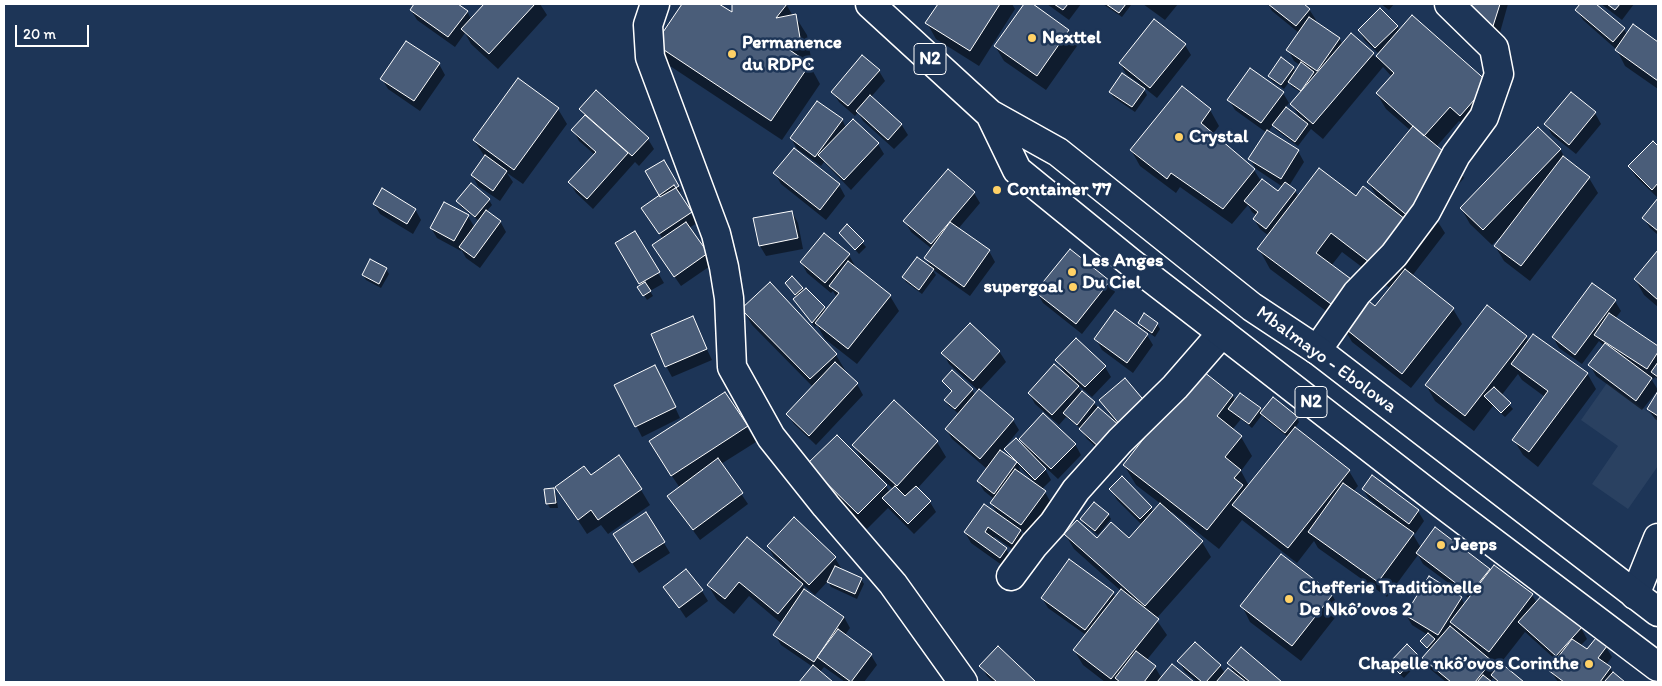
<!DOCTYPE html>
<html>
<head>
<meta charset="utf-8">
<style>
	body { margin:0 }
	#map { position:relative; width:1662px; height:686px; overflow:hidden; background:#1d3557; font-family:Itim,sans-serif }
	canvas { display:block }
	.frame { position:absolute; inset:0; border:5px solid #fff; pointer-events:none }
	.scale { position:absolute; left:15px; top:25px; width:74px; height:22px; box-sizing:border-box; border:2px solid #fff; border-top:0; padding-left:6px; font-size:15px; line-height:18px; white-space:nowrap; color:#fff; -webkit-text-stroke:4px #1d3557; paint-order:stroke }
</style>
</head>
<body>
<div id="map">
<canvas width="1662" height="686"></canvas>
<div class="frame"></div>
<div class="scale">20 m</div>
</div>
<script>
const ctx = document.querySelector('canvas').getContext('2d');
ctx.lineJoin = 'round';
function fillPath(path, color) { ctx.fillStyle = color; ctx.fill(path, 'evenodd'); }
const poly = rows => new Path2D(rows.map(r => 'M' + r).join(''));
function trace(path, color, width, dash) { ctx.strokeStyle = color; ctx.lineWidth = width; ctx.lineCap = dash ? 'butt' : 'round'; ctx.setLineDash(dash || []); ctx.stroke(path); }
function write(font, color, halo, rows, align = 'center') {
  ctx.font = font + ' Itim,sans-serif'; ctx.lineWidth = 5; ctx.setLineDash([]); ctx.textBaseline = 'middle'; ctx.strokeStyle = halo; ctx.fillStyle = color; for (const [text, x, y, turn = 0] of rows) {
    ctx.save(); ctx.translate(x, y); ctx.rotate((+turn || 0) * Math.PI / 180); ctx.textAlign = isNaN(turn) ? turn : align; if (halo) ctx.strokeText(text, 0, 0); ctx.fillText(text, 0, 0); ctx.restore();
  }
}
fillPath(poly([
	[1607,383,1658,419,1658,466,1628,509,1592,484,1618,446,1581,420]
]), '#2a4161');
fillPath(poly([
	[415,4,456,4,467,11,471,19,486,4,540,4,547,15,498,69,471,44,465,33,455,47,417,20,411,10],
	[683,4,717,4,733,15,733,4,786,4,793,16,795,16,807,35,811,58,801,59,809,64,820,84,782,140,667,64,656,44],
	[939,4,1012,4,1015,9,979,66,936,39,927,23],
	[1026,4,1031,4,1068,31,1077,46,1046,90,1004,61,995,46],
	[1047,4,1081,4,1069,20],
	[1103,4,1130,4,1131,5,1122,17],
	[1143,4,1178,4,1165,20],
	[1268,4,1302,4,1309,9,1316,20,1314,22,1339,38,1343,45,1373,54,1376,58,1379,54,1365,41,1359,30,1397,26,1400,31,1488,84,1469,130,1459,121,1436,147,1455,163,1464,178,1433,214,1445,233,1412,276,1453,309,1462,324,1411,388,1352,342,1343,326,1376,308,1391,289,1342,252,1331,266,1350,280,1361,300,1342,323,1270,269,1259,249,1269,236,1260,229,1254,219,1257,216,1252,212,1248,205,1232,224,1180,187,1176,193,1140,166,1131,150,1210,110,1219,126,1213,134,1254,170,1261,181,1278,193,1283,187,1256,169,1250,159,1267,133,1235,110,1229,100,1283,93,1289,103,1285,108,1301,120,1292,105,1302,93,1292,87,1289,82,1284,89,1272,81,1269,76,1293,68,1296,72,1301,66,1294,61,1288,50,1299,33,1272,11],
	[1383,67,1392,77,1377,94,1386,109,1411,131,1368,182,1379,200,1356,198,1299,197,1295,191,1289,186,1304,162,1298,151,1268,132,1273,125,1276,130,1298,146,1311,129,1323,139],
	[1381,4,1394,4,1389,10],
	[1453,4,1508,4,1499,36],
	[1582,4,1594,4,1624,29,1627,35,1634,26,1658,43,1658,89,1625,66,1617,50,1583,20,1577,10],
	[1601,4,1634,4,1622,20],
	[1185,45,1191,55,1157,98,1142,86,1147,95,1135,112,1113,97,1111,92,1138,86,1140,84,1126,74,1120,63],
	[439,64,445,75,420,111,388,89,382,79],
	[879,71,885,81,871,97,901,124,908,135,894,149,863,121,858,112,855,116,839,102,833,92],
	[1571,93,1595,113,1601,124,1576,154,1552,135,1546,124],
	[558,109,567,124,523,184,507,173,513,182,500,201,478,186,472,175,485,157,474,140],
	[581,109,648,139,654,149,639,166,635,162,593,209,576,193,570,183,595,155,579,141,573,130,585,117],
	[842,119,846,128,853,121,878,144,884,154,851,190,824,162,821,166,797,149,791,138],
	[1653,143,1658,148,1658,198,1636,177,1630,167],
	[1560,149,1567,161,1589,178,1598,193,1530,281,1504,261,1495,246,1500,239,1499,238,1492,245,1470,224,1461,208],
	[794,150,839,185,845,196,826,220,781,184,775,173],
	[664,161,681,191,677,193,697,223,689,228,713,264,681,286,660,256,663,239,649,218,661,195],
	[974,193,980,203,958,229,989,251,995,262,970,296,932,269,936,275,922,294,906,282,903,277,932,270,926,258,932,249,911,232,905,221],
	[489,200,492,205,486,212,500,221,506,232,480,268,466,258,461,249,461,251,437,238,431,228,468,216,475,228,479,221,460,206,457,201],
	[1658,200,1658,235,1650,228,1644,218],
	[374,204,415,209,421,220,413,234,380,214],
	[792,212,798,223,803,249,766,256,760,246],
	[847,226,866,247,859,254,840,233],
	[635,233,664,283,650,291,653,296,647,300,639,287,641,286,616,243],
	[1658,252,1658,307,1644,295,1635,279],
	[849,255,855,266,853,267,890,296,899,311,857,364,825,339,817,325,815,327,798,304,797,297,786,283,802,288,804,292,824,307,826,311,837,298,833,291,831,293,807,273,801,262],
	[386,269,389,274,381,288,366,280,363,275],
	[1109,282,1115,292,1082,334,1043,303,1037,292],
	[1615,301,1621,311,1615,319,1658,348,1658,379,1655,377,1654,379,1650,377,1658,390,1642,410,1596,376,1590,365,1604,346,1599,341,1582,364,1559,348,1553,337],
	[743,309,836,355,845,370,844,371,857,384,863,395,816,445,794,424,788,414,813,387,752,325],
	[692,318,712,360,672,377,666,366],
	[1139,323,1157,324,1160,329,1155,337,1142,328],
	[1147,335,1153,345,1133,373,1102,350,1096,339],
	[1526,337,1529,342,1587,373,1596,389,1538,467,1523,455,1514,440,1545,397,1522,380,1518,374,1501,396,1513,409,1505,417,1493,406,1474,431,1435,401,1426,385],
	[999,351,1006,362,979,391,1013,420,1019,430,1001,452,1013,461,1006,449,1026,449,1020,439,1075,444,1081,455,1058,479,1043,465,1051,480,1041,490,1045,492,1051,503,1027,535,1020,530,1027,541,1018,553,995,537,993,539,1006,549,1012,559,1006,568,971,543,965,532,998,515,991,503,994,499,984,491,978,481,987,469,952,439,946,429,959,414,948,405,945,400,952,392,943,381,972,389,975,396,979,391,949,364,943,353],
	[1019,466,1036,484,1035,485,1021,475],
	[1057,360,1105,367,1111,377,1092,397,1076,383,1082,393,1118,425,1107,411,1101,401,1152,415,1107,457,1087,439,1080,428,1066,417,1059,425,1035,404,1029,393,1066,375],
	[1200,370,1233,396,1235,401,1260,408,1262,412,1297,418,1299,422,1295,428,1349,471,1358,486,1353,492,1381,511,1382,509,1369,499,1363,489,1418,511,1424,521,1415,534,1411,531,1421,548,1489,569,1490,572,1494,566,1532,595,1537,603,1581,628,1587,639,1580,646,1587,651,1606,647,1612,657,1606,665,1610,668,1614,674,1624,682,1558,682,1550,670,1557,661,1525,632,1500,664,1522,682,1496,682,1493,678,1490,682,1446,682,1430,669,1424,658,1430,651,1422,641,1428,635,1412,625,1406,615,1461,598,1465,605,1470,599,1423,564,1418,555,1387,597,1318,548,1314,541,1297,563,1242,520,1219,549,1172,512,1170,514,1202,542,1211,557,1156,619,1167,635,1146,661,1155,667,1162,679,1172,666,1192,682,1105,682,1083,665,1074,650,1086,635,1048,608,1042,598,1113,593,1116,598,1121,591,1074,549,1065,534,1097,540,1129,540,1142,525,1117,500,1111,489,1122,478,1154,512,1161,504,1136,485,1124,465],
	[1262,415,1264,418,1288,437,1249,486,1241,471,1252,456,1241,437,1232,430,1241,419,1252,428],
	[1491,662,1499,667,1496,670],
	[661,377,680,418,642,437,616,386],
	[725,393,756,442,721,464,748,504,700,540,675,506,680,488,659,457],
	[1658,393,1658,421,1655,419,1648,409],
	[937,442,946,457,917,489,930,502,936,512,914,534,888,508,867,529,818,480,809,464,864,463,854,446],
	[877,474,893,489,890,492,886,486,876,476],
	[556,487,641,490,650,505,608,534,601,525,587,534],
	[553,489,556,494,558,508,550,508,547,503],
	[1108,514,1111,519,1098,535,1084,524,1081,519],
	[664,543,670,553,639,573,620,545],
	[768,546,835,558,841,568,840,569,861,579,864,584,857,599,831,587,828,581,815,595,802,584,808,593,844,617,850,628,845,635,871,655,877,665,864,682,845,682,824,667,820,672,832,682,800,682,813,667,781,645,775,635,782,624,749,596,734,614,717,600,708,585,788,572,789,571,774,557],
	[665,587,702,591,708,601,686,618],
	[1332,595,1341,610,1301,661,1250,622,1242,606],
	[1195,643,1220,666,1225,673,1236,676,1229,663,1241,649,1280,682,1197,682,1185,672,1179,661],
	[998,648,1034,682,993,682,987,676,981,666],
	[1417,656,1420,661,1404,678,1393,668,1390,664]
]), '#0007');
const building = poly([
	[414,4,458,4,468,11,448,37,410,10,414,4],
	[484,4,535,4,489,54,461,29,484,4],
	[682,4,719,4,732,12,732,4,787,4,776,18,796,14,800,38,778,42,810,64,771,121,655,44,682,4],
	[938,4,1000,4,970,51,925,23,938,4],
	[1024,4,1033,4,1069,30,1037,76,994,46,1024,4],
	[1054,4,1068,4,1063,10,1054,4],
	[1106,4,1126,4,1119,13,1106,4],
	[1268,4,1304,4,1310,9,1296,26,1268,4],
	[1452,4,1500,4,1493,26,1449,15,1452,4],
	[1580,4,1596,4,1625,28,1613,42,1575,10,1580,4],
	[1607,4,1620,4,1615,10,1607,4],
	[1380,8,1398,26,1375,48,1358,30,1380,8],
	[1412,15,1489,83,1460,116,1450,107,1424,136,1376,93,1394,73,1376,56,1412,15],
	[1309,17,1340,38,1317,71,1286,50,1309,17],
	[1154,19,1186,44,1150,88,1119,63,1154,19],
	[1633,24,1658,42,1658,81,1615,50,1633,24],
	[1351,33,1374,53,1313,124,1290,104,1351,33],
	[406,41,440,63,414,101,380,79,406,41],
	[862,55,880,70,848,106,831,92,862,55],
	[1281,57,1294,67,1281,85,1268,76,1281,57],
	[1301,62,1314,72,1301,91,1288,82,1301,62],
	[1250,68,1284,92,1261,123,1227,100,1250,68],
	[1122,73,1145,89,1132,107,1109,92,1122,73],
	[518,78,559,108,514,170,473,140,518,78],
	[1182,86,1211,109,1201,123,1255,169,1223,209,1171,173,1167,179,1130,150,1182,86],
	[596,90,649,138,632,156,579,109,596,90],
	[1571,92,1596,112,1569,145,1544,124,1571,92],
	[870,95,902,124,888,140,856,111,870,95],
	[817,101,843,119,815,157,790,138,817,101],
	[1286,107,1308,124,1295,142,1272,125,1286,107],
	[585,115,628,153,587,199,568,182,596,152,571,130,585,115],
	[853,119,879,143,844,180,818,155,853,119],
	[1413,126,1456,162,1409,217,1367,182,1413,126],
	[1538,127,1561,149,1483,230,1460,208,1538,127],
	[1267,130,1299,150,1281,179,1248,159,1267,130],
	[1653,141,1658,146,1658,183,1652,190,1628,166,1653,141],
	[794,148,840,184,820,210,773,173,794,148],
	[485,155,507,171,493,191,471,175,485,155],
	[1563,156,1590,177,1521,266,1494,246,1563,156],
	[664,160,679,186,660,197,645,171,664,160],
	[1319,168,1356,196,1363,186,1410,223,1386,275,1331,233,1316,253,1351,279,1331,304,1257,249,1319,168],
	[948,169,975,192,931,244,903,221,948,169],
	[1262,179,1278,191,1285,182,1296,190,1266,229,1253,219,1258,212,1244,201,1262,179],
	[471,183,490,199,475,217,456,201,471,183],
	[674,185,692,212,659,234,641,208,674,185],
	[382,188,416,209,407,224,373,204,382,188],
	[1658,198,1658,231,1642,218,1658,198],
	[444,202,469,215,454,241,430,228,444,202],
	[486,210,501,221,474,258,459,247,486,210],
	[792,211,798,238,759,246,753,218,792,211],
	[686,222,708,253,674,277,652,245,686,222],
	[950,222,990,250,964,287,924,258,950,222],
	[847,224,864,241,855,250,839,233,847,224],
	[635,231,660,272,639,284,615,243,635,231],
	[824,233,850,254,825,283,800,262,824,233],
	[1070,249,1110,281,1076,324,1035,292,1070,249],
	[1658,250,1658,300,1634,279,1658,250],
	[917,257,934,269,919,290,902,277,917,257],
	[370,259,387,268,379,284,362,275,370,259],
	[848,261,891,295,848,349,815,323,839,293,829,286,848,261],
	[1405,269,1454,308,1402,374,1342,326,1365,298,1375,306,1405,269],
	[792,276,803,288,795,295,785,283,792,276],
	[645,282,651,291,643,296,637,287,645,282],
	[770,282,837,354,810,379,741,309,770,282],
	[1592,283,1616,300,1575,355,1552,337,1592,283],
	[806,288,825,307,812,323,793,299,806,288],
	[1487,305,1527,336,1465,416,1425,385,1487,305],
	[1115,310,1148,334,1127,363,1094,339,1115,310],
	[1144,313,1158,323,1152,333,1138,323,1144,313],
	[1609,313,1658,346,1658,352,1647,369,1594,335,1609,313],
	[693,316,707,349,665,367,651,334,693,316],
	[970,323,1000,351,973,381,941,353,970,323],
	[1533,334,1588,373,1529,452,1512,440,1548,391,1511,364,1533,334],
	[1076,338,1106,366,1085,387,1055,360,1076,338],
	[1605,343,1652,378,1636,401,1588,365,1605,343],
	[835,362,858,383,809,436,786,414,835,362],
	[1658,362,1658,377,1651,372,1658,362],
	[1054,364,1079,386,1052,415,1028,393,1054,364],
	[655,365,676,407,635,427,614,385,655,365],
	[1199,368,1233,395,1217,416,1242,436,1225,457,1241,470,1234,478,1243,485,1207,530,1123,465,1199,368],
	[952,370,973,389,955,409,944,400,952,391,942,381,952,370],
	[1125,378,1147,404,1121,426,1099,400,1125,378],
	[1494,387,1511,403,1501,413,1484,396,1494,387],
	[979,389,1014,419,980,459,945,429,979,389],
	[1082,391,1095,402,1077,425,1063,413,1082,391],
	[1658,391,1658,416,1647,409,1658,391],
	[725,392,748,426,671,476,649,441,725,392],
	[1240,393,1261,408,1249,424,1228,409,1240,393],
	[1273,397,1298,417,1285,433,1260,413,1273,397],
	[894,400,938,441,897,486,852,445,894,400],
	[1098,407,1120,426,1100,448,1079,429,1098,407],
	[1043,413,1076,444,1051,469,1019,439,1043,413],
	[1295,427,1350,470,1288,548,1232,505,1295,427],
	[837,435,887,485,858,514,807,464,837,435],
	[1016,438,1046,469,1035,480,1004,449,1016,438],
	[1000,450,1017,462,994,494,977,481,1000,450],
	[619,455,642,489,598,520,591,510,578,520,555,487,584,466,591,475,619,455],
	[718,458,743,493,693,530,667,496,718,458],
	[1015,469,1046,491,1021,525,990,503,1015,469],
	[1372,475,1419,510,1409,524,1362,489,1372,475],
	[1122,476,1152,507,1140,519,1109,489,1122,476],
	[1343,483,1414,533,1378,582,1308,532,1343,483],
	[895,486,905,496,916,486,931,501,908,524,882,498,895,486],
	[554,488,556,503,546,504,544,489,554,488],
	[1094,502,1109,514,1095,531,1080,519,1094,502],
	[1160,503,1203,541,1145,606,1064,534,1077,520,1097,538,1111,522,1129,538,1160,503],
	[984,504,1021,530,1012,544,988,527,985,532,1007,548,1000,558,964,532,984,504],
	[646,512,665,542,632,563,613,534,646,512],
	[794,517,836,557,809,585,767,546,794,517],
	[1435,527,1490,569,1470,594,1416,553,1435,527],
	[747,537,803,584,778,614,739,582,725,599,707,585,747,537],
	[1281,554,1333,594,1292,646,1240,606,1281,554],
	[1069,559,1114,592,1085,630,1041,598,1069,559],
	[1494,565,1533,594,1489,652,1450,622,1494,565],
	[835,566,862,578,855,594,827,582,835,566],
	[686,569,703,590,679,608,663,587,686,569],
	[1429,576,1462,597,1438,635,1405,615,1429,576],
	[804,589,844,617,814,662,773,635,804,589],
	[1121,589,1159,619,1111,679,1073,650,1121,589],
	[1544,593,1582,627,1556,656,1518,622,1544,593],
	[1450,626,1492,661,1475,682,1451,682,1422,658,1450,626],
	[838,629,872,654,851,682,817,657,838,629],
	[1428,633,1435,639,1427,648,1420,641,1428,633],
	[1596,638,1607,646,1598,658,1611,667,1600,682,1564,682,1548,670,1572,639,1587,649,1596,638],
	[1195,642,1221,665,1206,682,1202,682,1177,661,1195,642],
	[1407,644,1418,655,1400,674,1389,663,1407,644],
	[998,646,1036,682,997,682,979,666,998,646],
	[1241,647,1282,682,1250,682,1227,663,1241,647],
	[1136,651,1156,666,1144,682,1120,682,1115,678,1136,651],
	[1501,663,1524,682,1499,682,1491,675,1501,663],
	[1172,664,1194,682,1157,682,1172,664],
	[813,665,833,682,799,682,813,665],
	[1228,668,1246,682,1216,682,1228,668],
	[1613,672,1625,682,1604,682,1613,672],
	[1483,675,1492,682,1477,682,1483,675]
]);
fillPath(building, '#4a5d79');
trace(building, '#fff', 1);
const minor = poly([
	[655,4,648,25,650,57,716,234,724,267,729,298,732,367,771,437,826,506,893,584,963,682],
	[1317,350,1357,293,1394,255,1426,212,1456,155,1484,117,1499,74,1494,48,1449,4],
	[1011,576,1034,545,1053,524,1076,490,1120,441,1175,387,1222,333],
	[1635,595,1658,538]
]);
const highway = poly([
	[870,4,990,114,1058,152,1252,307,1317,350,1658,612],
	[990,114,1017,170,1130,262,1222,333,1441,503,1658,667]
]);
trace(minor, '#fff', 31);
trace(highway, '#fff', 31);
trace(minor, '#1d3557', 28);
trace(highway, '#1d3557', 28);
for (const [x, y, r, color] of [
	[1032,38,5,"#ffd166"],
	[732,54,5,"#ffd166"],
	[1179,137,5,"#ffd166"],
	[997,190,5,"#ffd166"],
	[1072,272,5,"#ffd166"],
	[1073,287,5,"#ffd166"],
	[1441,545,5,"#ffd166"],
	[1289,599,5,"#ffd166"],
	[1589,664,5,"#ffd166"]
]) { const dot = new Path2D(); dot.arc(x, y, r, 0, 2 * Math.PI); ctx.fillStyle = color; ctx.fill(dot); trace(dot, '#1d3557', 2); }
for (const [x, y, w] of [
	[930,59,32],
	[1311,402,32]
]) { const box = new Path2D(); box.roundRect(x - w / 2, y - 15.5, w, 31, 4); ctx.fillStyle = '#1d3557'; ctx.fill(box); trace(box, '#fff', 1); }
write('bold 18px', '#fff', null, [
	["N2",930,59],
	["N2",1311,402]
]);
write('bold 19px', '#fff', '#1d3557', [
	["Nexttel",1042,38],
	["Permanence",742,43],
	["du RDPC",742,65],
	["Crystal",1189,137],
	["Container 77",1007,190],
	["Les Anges",1082,261],
	["Du Ciel",1082,283],
	["supergoal",1063,287,"right"],
	["Jeeps",1451,545],
	["Chefferie Traditionelle",1299,588],
	["De Nkô’ovos 2",1299,610],
	["Chapelle nkô’ovos Corinthe",1579,664,"right"]
], 'left');
write('19px', '#fff', '#1d3557', [
	["Mbalmayo - Ebolowa",1326,360,36]
]);
</script>
</body>
</html>
